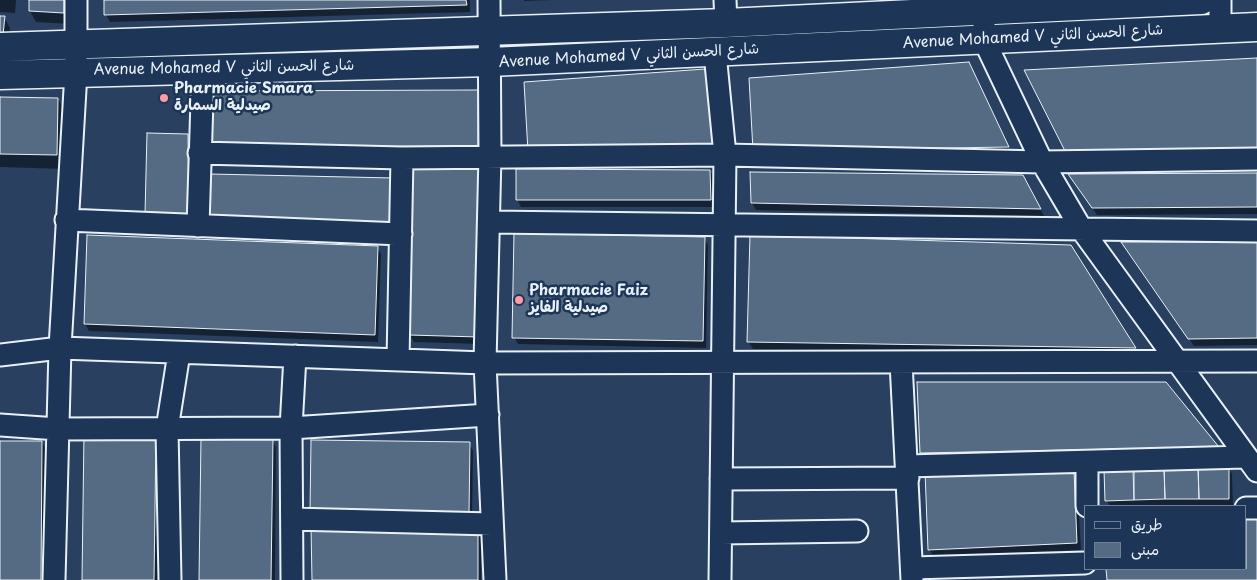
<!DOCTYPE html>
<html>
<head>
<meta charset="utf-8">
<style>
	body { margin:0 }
	#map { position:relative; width:1257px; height:580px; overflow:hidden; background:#294061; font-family:"Playpen Sans","Playpen Sans Arabic",sans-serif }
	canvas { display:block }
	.legend { position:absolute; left:1084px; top:505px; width:162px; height:65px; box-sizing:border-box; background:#1d3557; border:1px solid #6e8097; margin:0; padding:6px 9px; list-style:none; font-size:15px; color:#e8f1f8 }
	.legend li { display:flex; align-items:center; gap:10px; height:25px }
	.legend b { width:25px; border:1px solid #6e8097 }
</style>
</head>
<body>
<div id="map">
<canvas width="1257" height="580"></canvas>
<ul class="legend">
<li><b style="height:6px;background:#1d3557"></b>طريق</li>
<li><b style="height:14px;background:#556a83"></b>مبنى</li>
</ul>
</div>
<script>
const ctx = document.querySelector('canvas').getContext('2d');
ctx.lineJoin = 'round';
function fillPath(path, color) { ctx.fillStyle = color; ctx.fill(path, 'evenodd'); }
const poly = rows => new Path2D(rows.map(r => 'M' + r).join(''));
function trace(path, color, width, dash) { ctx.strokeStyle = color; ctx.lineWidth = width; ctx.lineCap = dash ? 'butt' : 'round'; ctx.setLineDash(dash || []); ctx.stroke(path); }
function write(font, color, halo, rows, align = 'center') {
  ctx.font = font + ' "Playpen Sans","Playpen Sans Arabic",sans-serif'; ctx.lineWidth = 5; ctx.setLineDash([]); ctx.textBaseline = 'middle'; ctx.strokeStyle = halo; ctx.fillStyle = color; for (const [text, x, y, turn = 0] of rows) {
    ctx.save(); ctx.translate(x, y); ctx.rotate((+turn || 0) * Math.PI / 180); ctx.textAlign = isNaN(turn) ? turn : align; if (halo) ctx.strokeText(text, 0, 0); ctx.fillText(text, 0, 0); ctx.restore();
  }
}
fillPath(poly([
	[0,0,16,0,15,13,0,12],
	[31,0,71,0,69,24,36,22,30,11],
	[105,0,470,0,470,12,110,22,106,15],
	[524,0,552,0,524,1],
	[0,17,4,17,10,28,9,45,0,44],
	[972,71,1011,154,758,158],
	[477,92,482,99,482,153,215,154],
	[0,98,58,99,66,113,65,169,0,167],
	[187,135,193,146,194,226,152,224],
	[413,165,482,344,414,342,410,335],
	[710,171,714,178,714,207,521,207,517,199],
	[1257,174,1257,214,1097,215,1074,181],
	[1022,177,1044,216,756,210,752,203],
	[704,238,708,245,706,348,518,344,514,337],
	[1257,244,1257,345,1194,346,1127,249],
	[1070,246,1138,355,753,349,748,341],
	[377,247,381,254,378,342,89,331,85,324],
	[1166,383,1218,448,926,460,922,453,918,384],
	[155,436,159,443,158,580,83,580],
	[272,440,276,447,275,580,201,580],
	[0,442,42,442,46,450,45,580,0,580],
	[469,443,473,451,472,520,315,518],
	[1228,467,1232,474,1233,506,1110,506,1106,500,1106,471],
	[1073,471,1077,479,1081,550,933,556,929,549],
	[1246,514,1257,580,1108,580,1108,569,1246,569],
	[477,528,481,535,481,580,313,580]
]), '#0007');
const building = poly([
	[29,0,64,0,64,13,29,11,29,0],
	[104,0,466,0,467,5,104,15,104,0],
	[0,16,5,16,3,35,0,34,0,16],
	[1257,58,1257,149,1065,151,1024,70,1257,58],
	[969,62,1009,147,753,151,749,78,969,62],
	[705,69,715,148,528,152,524,82,705,69],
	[478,90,478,146,210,147,210,91,478,90],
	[0,97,58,98,57,155,0,154,0,97],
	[147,133,188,134,189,215,145,214,147,133],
	[412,163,482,165,479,337,409,335,412,163],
	[516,169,710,170,711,200,516,200,516,169],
	[750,172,1023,175,1041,209,751,203,750,172],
	[1257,173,1257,207,1092,208,1068,174,1257,173],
	[209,174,394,178,393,224,208,219,209,174],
	[514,233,705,237,703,341,512,338,514,233],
	[87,235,378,246,375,335,84,324,87,235],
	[750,235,1071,245,1136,348,747,342,750,235],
	[1121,242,1257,242,1257,338,1188,339,1121,242],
	[917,382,1166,382,1219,447,920,453,917,382],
	[84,433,156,435,154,580,82,580,84,433],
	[201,438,273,439,271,580,199,580,201,438],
	[311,440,470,442,469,513,310,511,311,440],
	[0,441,42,441,41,580,0,580,0,441],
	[1229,465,1229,499,1199,499,1198,466,1229,465],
	[1164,466,1198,466,1199,499,1165,499,1164,466],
	[1164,466,1165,499,1134,500,1134,467,1164,466],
	[1074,470,1077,543,928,550,925,471,1074,470],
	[1104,470,1133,470,1134,500,1105,501,1104,470],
	[1257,512,1257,580,1107,580,1106,569,1246,569,1246,513,1257,512],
	[311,527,478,527,478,580,312,580,311,527]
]);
fillPath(building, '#556a83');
trace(building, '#e8f1f8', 1);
const minor = poly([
	[489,0,490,155,485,363,495,580],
	[725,0,726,23],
	[984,0,984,40,1042,162,1082,230,1257,471],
	[1220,28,1220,0],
	[715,53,725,155,720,580],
	[199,153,402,158,725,155,1042,162,1257,159],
	[66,220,401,234],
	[489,222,1257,231],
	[198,226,203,69],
	[0,355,60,348,485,363,1257,361],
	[398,360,402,158],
	[901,362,912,580],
	[0,425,58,429,291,428,488,415],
	[1087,463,1087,506],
	[907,466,1245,457],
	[721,479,908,478],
	[1246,508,1257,508],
	[292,519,492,524],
	[721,533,857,531],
	[912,568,1085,563],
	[54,580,60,348,76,72,76,0],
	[170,580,167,429,179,353],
	[292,580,291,428,295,356]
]);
const major = poly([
	[0,47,726,23,1201,0],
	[0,75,490,62,1257,27]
]);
trace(minor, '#e8f1f8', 25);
trace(major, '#e8f1f8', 31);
trace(minor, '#1d3557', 21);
trace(major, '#1d3557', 28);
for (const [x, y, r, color] of [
	[164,98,5,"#ff9aa2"],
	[519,300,5,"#ff9aa2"]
]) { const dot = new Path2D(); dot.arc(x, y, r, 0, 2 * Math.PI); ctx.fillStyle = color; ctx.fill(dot); trace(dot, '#1d3557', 2); }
write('15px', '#e8f1f8', '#1d3557', [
	["Avenue Mohamed V شارع الحسن الثاني",1033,37,-3],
	["Avenue Mohamed V شارع الحسن الثاني",629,56,-3],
	["Avenue Mohamed V شارع الحسن الثاني",224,68,-1]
]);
write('bold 15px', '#e8f1f8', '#1d3557', [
	["Pharmacie Smara",174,89],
	["صيدلية السمارة",174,106],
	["Pharmacie Faiz",529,291],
	["صيدلية الفايز",529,308]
], 'left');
</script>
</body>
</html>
